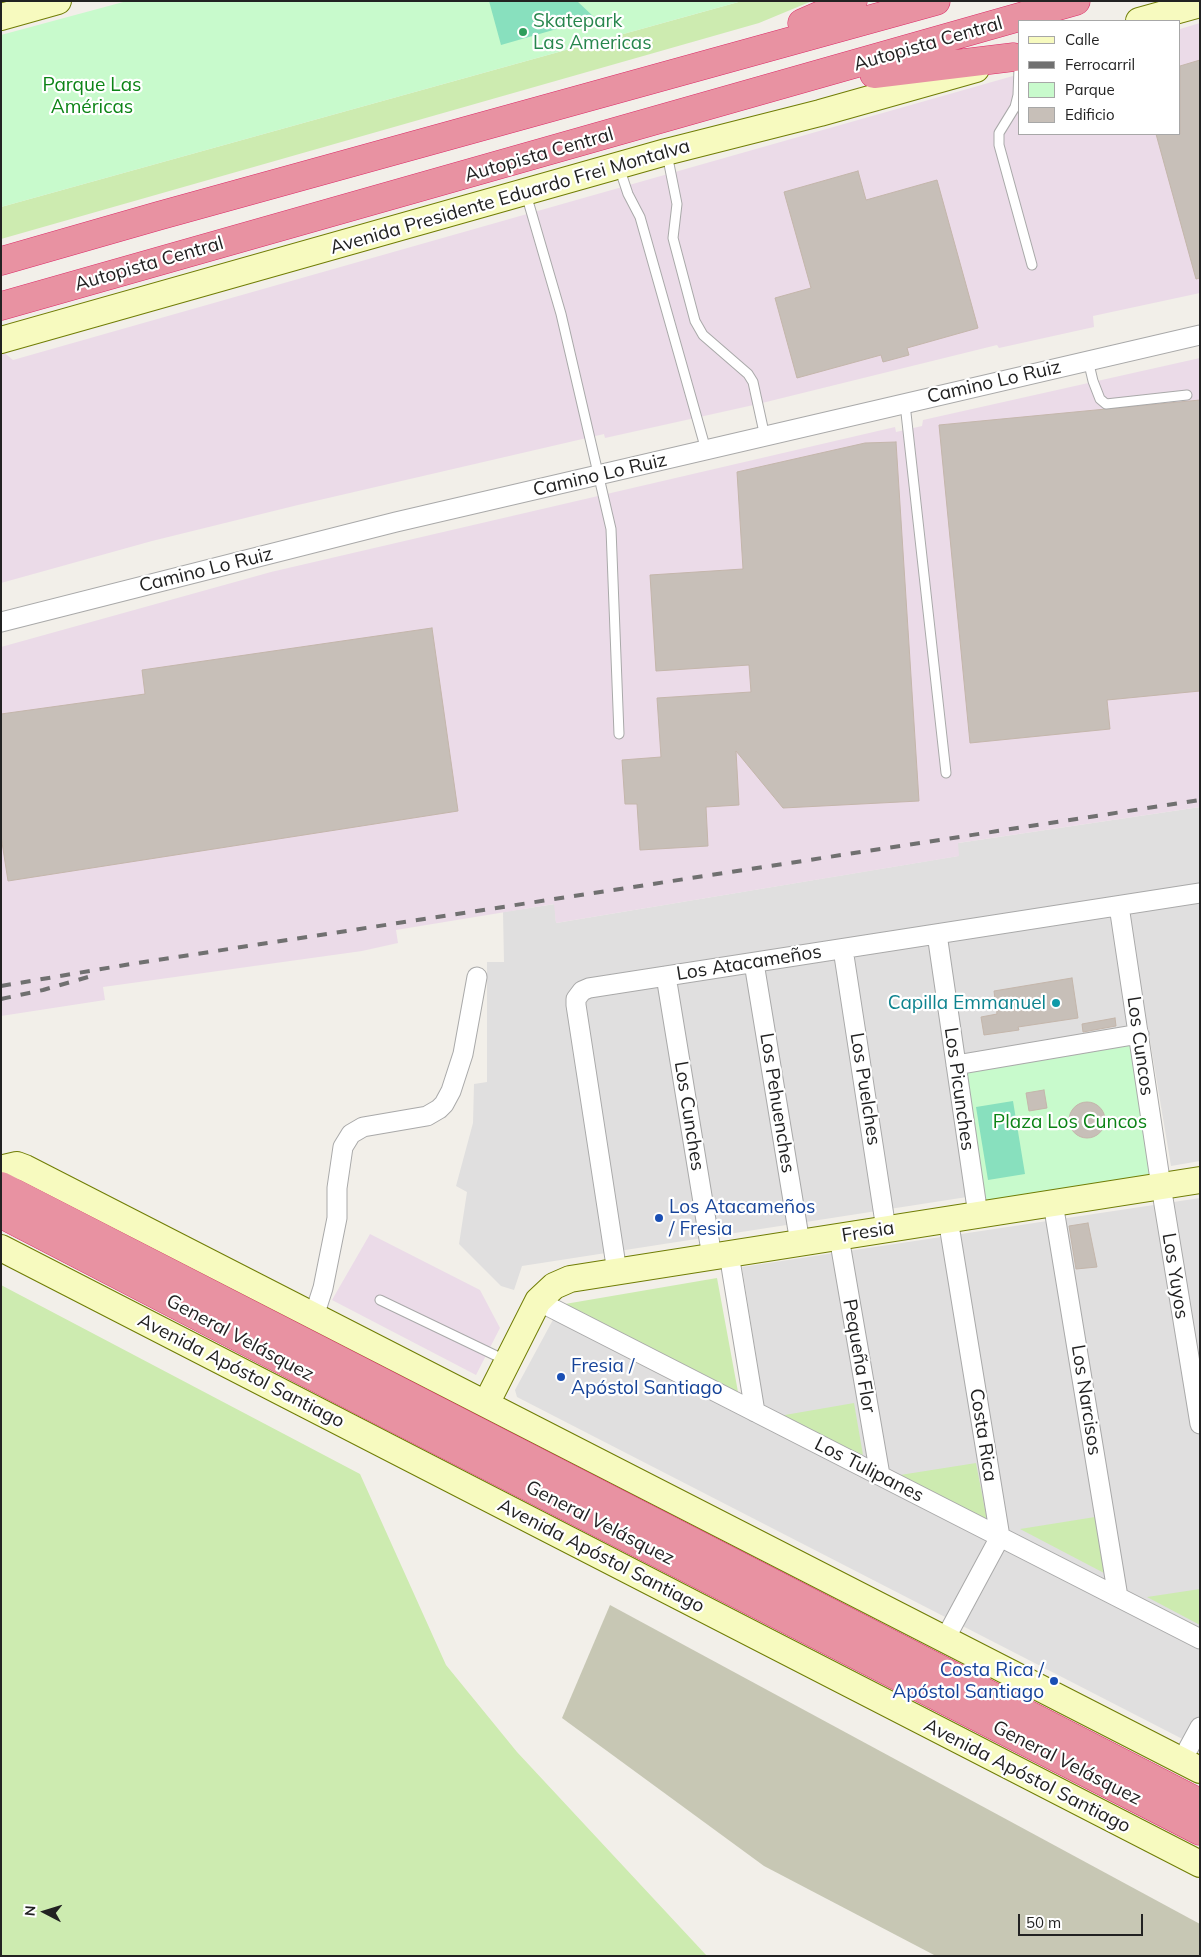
<!DOCTYPE html>
<html>
<head>
<meta charset="utf-8">
<style>
	body { margin:0 }
	#map { position:relative; width:1201px; height:1957px; overflow:hidden; background:#f2efe9; font-family:Mulish,sans-serif }
	canvas { display:block }
	.frame { position:absolute; inset:0; border:2px solid #222; pointer-events:none }
	.legend { position:absolute; left:1018px; top:20px; width:162px; height:115px; box-sizing:border-box; background:#fff; border:1px solid #a7a7a7; margin:0; padding:6px 9px; list-style:none; font-size:15px; color:#222 }
	.legend li { display:flex; align-items:center; gap:10px; height:25px }
	.legend b { width:25px; border:1px solid #a7a7a7 }
	.north { position:absolute; left:20px; top:1887px; width:50px; height:50px; -webkit-text-stroke:4px #fff; paint-order:stroke; rotate:275deg; font-size:14px; font-weight:700; line-height:20px; text-align:center; color:#222 }
	.north::after { content:''; display:block; margin:auto; width:18px; height:22px; background:#222; clip-path:polygon(50% 0,100% 100%,50% 72%,0 100%) }
	.scale { position:absolute; left:1018px; top:1914px; width:125px; height:22px; box-sizing:border-box; border:2px solid #222; border-top:0; padding-left:6px; font-size:15px; line-height:18px; white-space:nowrap; color:#222; -webkit-text-stroke:4px #fff; paint-order:stroke }
</style>
</head>
<body>
<div id="map">
<canvas width="1201" height="1957"></canvas>
<div class="frame"></div>
<ul class="legend">
<li><b style="height:6px;background:#f7fabf"></b>Calle</li>
<li><b style="height:6px;background:#707070"></b>Ferrocarril</li>
<li><b style="height:14px;background:#c8facc"></b>Parque</li>
<li><b style="height:14px;background:#c7bfb8"></b>Edificio</li>
</ul>
<div class="north">N</div>
<div class="scale">50 m</div>
</div>
<script>
const ctx = document.querySelector('canvas').getContext('2d');
ctx.lineJoin = 'round';
function fillPath(path, color) { ctx.fillStyle = color; ctx.fill(path, 'evenodd'); }
const poly = rows => new Path2D(rows.map(r => 'M' + r).join(''));
function trace(path, color, width, dash) { ctx.strokeStyle = color; ctx.lineWidth = width; ctx.lineCap = dash ? 'butt' : 'round'; ctx.setLineDash(dash || []); ctx.stroke(path); }
function write(font, color, halo, rows, align = 'center') {
  ctx.font = font + ' Mulish,sans-serif'; ctx.lineWidth = 4.5; ctx.setLineDash([]); ctx.textBaseline = 'middle'; ctx.strokeStyle = halo; ctx.fillStyle = color; for (const [text, x, y, turn = 0] of rows) {
    ctx.save(); ctx.translate(x, y); ctx.rotate((+turn || 0) * Math.PI / 180); ctx.textAlign = isNaN(turn) ? turn : align; if (halo) ctx.strokeText(text, 0, 0); ctx.fillText(text, 0, 0); ctx.restore();
  }
}
fillPath(poly([
	[1200,807,1200,1161,1171,1166,1147,1023,947,1057,967,1197,522,1266,514,1290,501,1286,459,1244,467,1192,456,1186,473,1123,474,1084,487,1082,487,962,504,962,503,912,555,904,556,923,958,856,958,843],
	[1200,1198,1200,1748,517,1397,515,1390,555,1316,767,1425,742,1267]
]), '#e0dfdf');
fillPath(poly([
	[1200,23,1200,293,1093,316,1094,327,999,348,997,345,758,404,605,438,604,434,298,505,152,541,1,583,1,350,13,360,1020,74,1020,134,1180,134,1180,29],
	[1200,358,1200,807,958,843,959,856,556,923,554,904,396,930,398,943,362,951,103,987,105,1000,1,1016,1,647,271,572,895,427,896,432,922,426,923,420],
	[370,1234,480,1290,500,1328,476,1375,332,1300]
]), '#ebdbe8');
fillPath(poly([
	[610,1605,1200,1924,1200,1956,936,1956,764,1866,562,1718]
]), '#c7c7b4');
fillPath(poly([
	[742,1,812,1,759,23,1,239,1,207],
	[717,1278,738,1392,565,1304],
	[1,1285,360,1474,446,1665,517,1752,707,1956,1,1956],
	[854,1403,863,1455,779,1416],
	[976,1463,987,1520,900,1475],
	[1095,1517,1104,1573,1020,1529],
	[1200,1589,1200,1625,1147,1597]
]), '#cdebb0');
fillPath(poly([
	[127,1,742,1,1,207,1,35],
	[1134,1038,1155,1182,981,1208,961,1069]
]), '#c8facc');
fillPath(poly([
	[489,1,577,1,595,18,501,45],
	[1013,1101,1025,1174,988,1180,976,1107]
]), '#88e0be');
const building = poly([
	[1200,60,1200,278,1196,279,1156,134,1180,134,1180,66,1200,60],
	[858,171,866,200,937,180,978,328,907,348,909,355,883,362,881,355,797,378,775,298,811,288,784,192,858,171],
	[1200,400,1200,691,1107,700,1110,729,970,743,939,425,1200,400],
	[896,442,919,801,783,808,736,751,739,805,706,807,708,846,640,850,637,804,625,804,622,760,661,757,657,698,751,692,749,665,656,671,650,575,743,569,737,472,865,443,896,442],
	[432,628,458,811,8,881,1,836,1,714,145,694,142,670,432,628],
	[1072,978,1078,1018,1018,1027,1019,1030,984,1035,981,1017,997,1014,994,991,1072,978],
	[1115,1018,1116,1026,1083,1032,1082,1024,1115,1018],
	[1044,1090,1047,1108,1029,1111,1026,1093,1044,1090],
	'1069 1120a18 18 0 1 1 36 0a18 18 0 1 1-36 0Z',
	[1088,1223,1097,1267,1076,1269,1069,1226,1088,1223]
]);
fillPath(building, '#c7bfb8');
trace(building, '#c4b6ab', 1);
const lane = poly([
	[1015,58,1019,68,1018,95,1015,107,999,133,999,145,1032,265],
	[667,154,677,204,673,238,695,321,703,335,748,374,753,382,765,437],
	[619,167,628,194,640,217,706,450],
	[526,194,561,314,611,529,619,734],
	[1088,360,1093,381,1100,399,1106,404,1187,395],
	[905,404,946,773],
	[380,1300,505,1360]
]);
const street = poly([
	[1,622,396,522,1200,335],
	[1119,906,1161,1186,1200,1424],
	[937,934,978,1215],
	[843,949,886,1229],
	[754,963,800,1243],
	[666,976,712,1257],
	[956,1065,1139,1034],
	[1053,1203,1118,1597],
	[839,1237,880,1475],
	[729,1254,755,1412],
	[617,1272,576,1005,576,999,582,991,589,988,1200,893],
	[538,1301,1200,1639],
	[314,1316,323,1288,337,1218,337,1188,343,1147,351,1134,363,1127,427,1116,439,1109,444,1104,451,1091,463,1054,477,977],
	[945,1639,1000,1537,948,1219],
	[1182,1760,1200,1727]
]);
const secondary = poly([
	[1,17,58,1],
	[1139,21,1200,4],
	[1,340,666,152,820,113,976,69],
	[4,1168,17,1165,25,1168,1200,1770],
	[1,1248,1200,1864],
	[486,1404,538,1301,554,1286,570,1279,1200,1180]
]);
const highway = poly([
	[802,23,853,1],
	[874,74,1014,57],
	[1,261,158,216,936,1],
	[1,306,1076,1],
	[1,1186,1200,1803],
	[1,1214,369,1405,1200,1831]
]);
trace(lane, '#a9a9a9', 11);
trace(street, '#a9a9a9', 21);
trace(secondary, '#707d05', 28);
trace(highway, '#dc2a67', 29);
trace(lane, '#fff', 9);
trace(street, '#fff', 19);
trace(secondary, '#f7fabf', 26);
trace(highway, '#e892a2', 28);
trace(poly([
	[1,986,131,964,1200,800],
	[1,999,43,990,88,977]
]), '#707070', 4, [10, 10]);
for (const [x, y, r, color] of [
	[523,32,5,"#2e9e5b"],
	[1056,1003,5,"#0f9aa8"],
	[659,1218,5,"#1a4fb4"],
	[561,1377,5,"#1a4fb4"],
	[1054,1681,5,"#1a4fb4"]
]) { const dot = new Path2D(); dot.arc(x, y, r, 0, 2 * Math.PI); ctx.fillStyle = color; ctx.fill(dot); trace(dot, '#fff', 2); }
write('19px', '#27864d', '#fff', [
	["Skatepark",533,21],
	["Las Americas",533,43]
], 'left');
write('19px', '#222', '#fff', [
	["Autopista Central",928,44,-16],
	["Autopista Central",539,155,-16],
	["Avenida Presidente Eduardo Frei Montalva",510,197,-16],
	["Autopista Central",149,264,-16],
	["Camino Lo Ruiz",994,382,-13],
	["Camino Lo Ruiz",600,475,-13],
	["Camino Lo Ruiz",206,570,-14],
	["Los Atacameños",749,963,-9],
	["Los Cuncos",1140,1046,82],
	["Los Puelches",865,1089,81],
	["Los Picunches",959,1089,82],
	["Los Pehuenches",777,1103,81],
	["Los Cunches",689,1116,81],
	["Fresia",868,1232,-9],
	["Los Yuyos",1175,1276,81],
	["General Velásquez",240,1338,28],
	["Pequeña Flor",859,1356,80],
	["Avenida Apóstol Santiago",241,1371,27],
	["Los Narcisos",1086,1400,81],
	["Costa Rica",983,1435,81],
	["Los Tulipanes",869,1470,27],
	["General Velásquez",600,1523,27],
	["Avenida Apóstol Santiago",601,1556,27],
	["General Velásquez",1067,1763,27],
	["Avenida Apóstol Santiago",1027,1776,27]
]);
write('19px', '#0c8416', '#fff', [
	["Parque Las",92,85],
	["Américas",92,107],
	["Plaza Los Cuncos",1070,1122]
]);
write('19px', '#0d838f', '#fff', [
	["Capilla Emmanuel",1046,1003]
], 'right');
write('19px', '#164399', '#fff', [
	["Los Atacameños",669,1207],
	["/ Fresia",669,1229],
	["Fresia /",571,1366],
	["Apóstol Santiago",571,1388],
	["Costa Rica /",1044,1670,"right"],
	["Apóstol Santiago",1044,1692,"right"]
], 'left');
</script>
</body>
</html>
